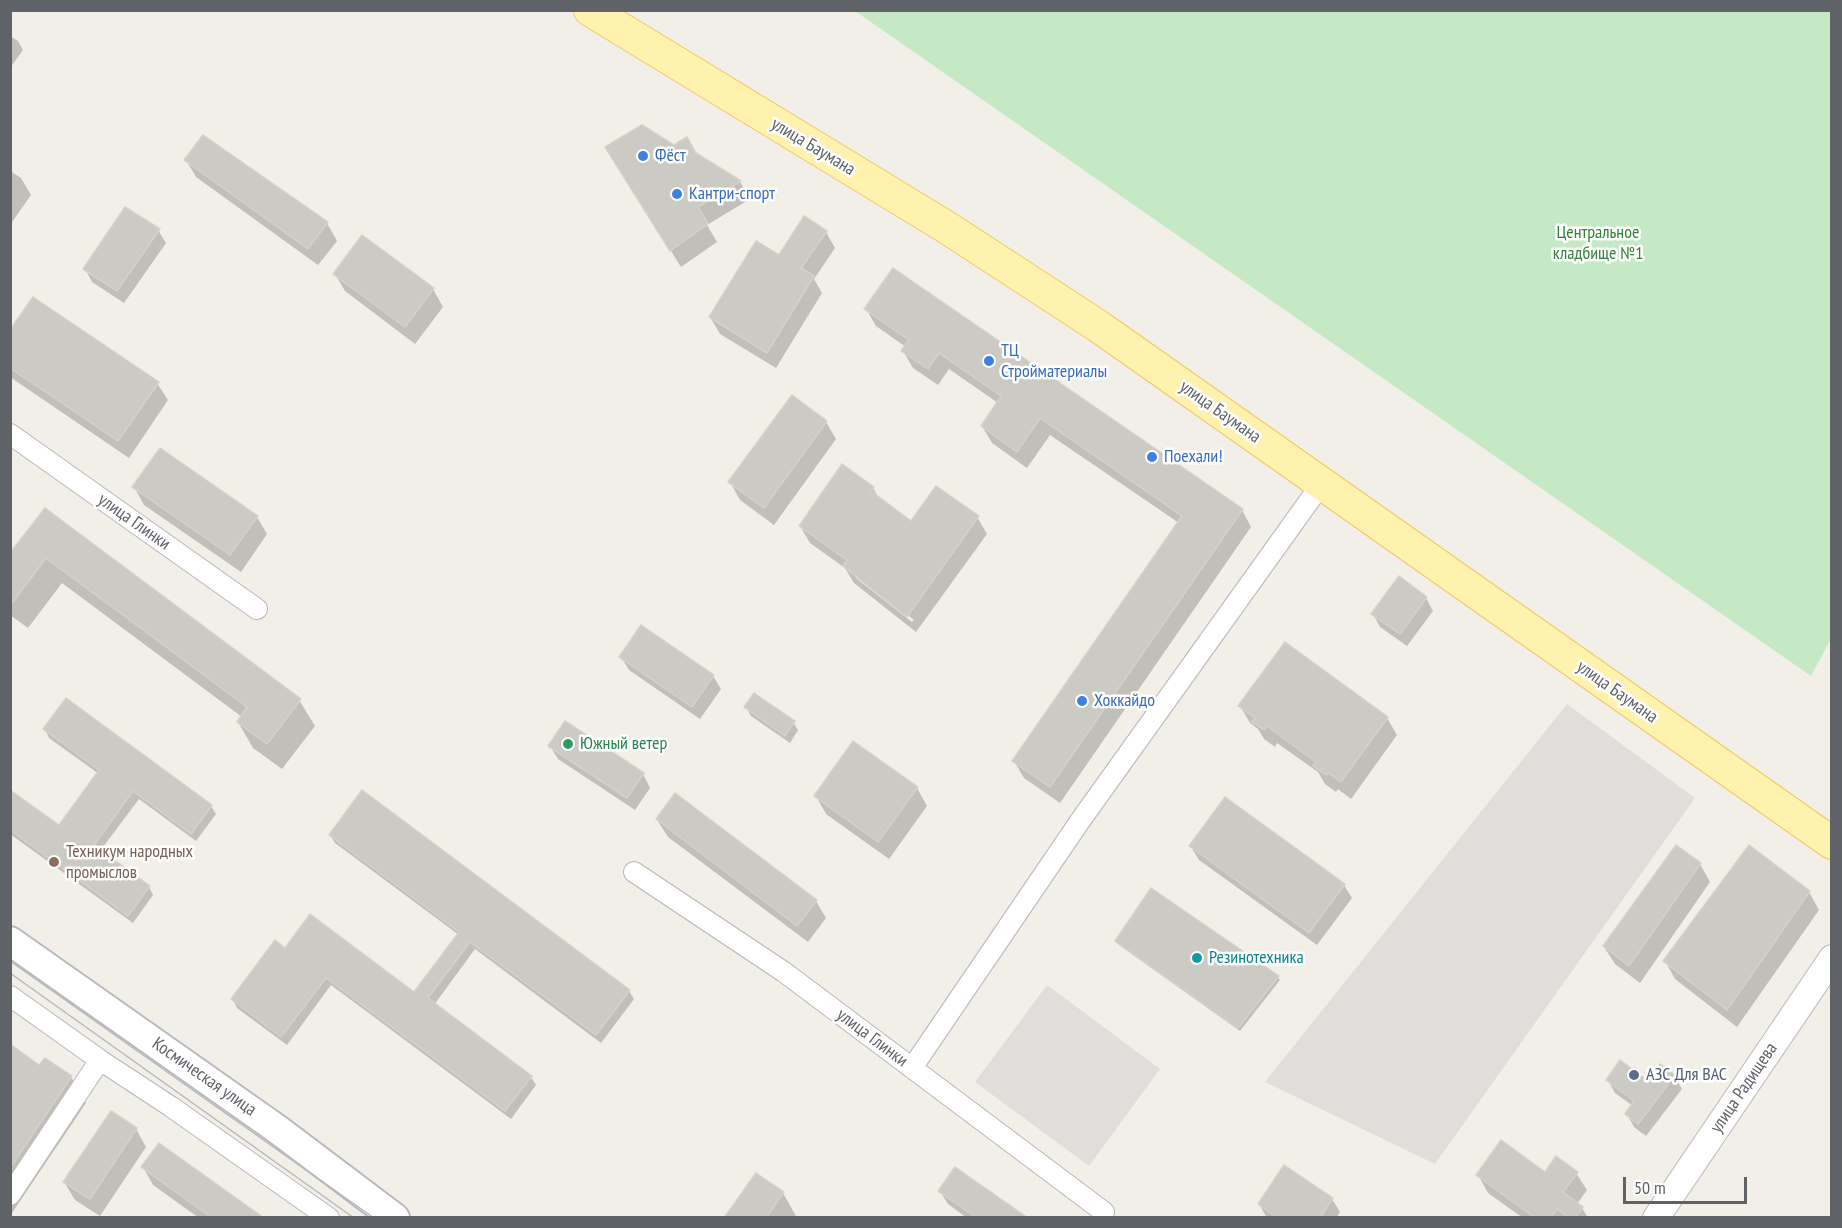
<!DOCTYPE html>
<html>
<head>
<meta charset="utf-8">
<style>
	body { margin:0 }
	#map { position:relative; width:1842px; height:1228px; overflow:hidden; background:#f1efe8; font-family:"PT Sans Narrow",sans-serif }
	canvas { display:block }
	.frame { position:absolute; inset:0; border:12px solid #5f6368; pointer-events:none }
	.scale { position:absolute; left:1623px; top:1177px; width:124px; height:27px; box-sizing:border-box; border:3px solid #5f6368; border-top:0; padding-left:8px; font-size:18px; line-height:21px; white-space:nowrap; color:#5f6368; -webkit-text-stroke:4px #fff; paint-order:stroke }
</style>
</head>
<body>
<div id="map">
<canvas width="1842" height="1228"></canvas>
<div class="frame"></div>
<div class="scale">50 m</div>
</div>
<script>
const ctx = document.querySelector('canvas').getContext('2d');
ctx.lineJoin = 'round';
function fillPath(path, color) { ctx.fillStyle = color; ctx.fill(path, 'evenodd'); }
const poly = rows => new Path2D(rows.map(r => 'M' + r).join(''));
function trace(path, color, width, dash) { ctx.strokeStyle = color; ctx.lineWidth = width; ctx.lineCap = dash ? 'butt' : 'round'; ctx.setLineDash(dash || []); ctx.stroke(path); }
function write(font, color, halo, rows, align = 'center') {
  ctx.font = font + ' "PT Sans Narrow",sans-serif'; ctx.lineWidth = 5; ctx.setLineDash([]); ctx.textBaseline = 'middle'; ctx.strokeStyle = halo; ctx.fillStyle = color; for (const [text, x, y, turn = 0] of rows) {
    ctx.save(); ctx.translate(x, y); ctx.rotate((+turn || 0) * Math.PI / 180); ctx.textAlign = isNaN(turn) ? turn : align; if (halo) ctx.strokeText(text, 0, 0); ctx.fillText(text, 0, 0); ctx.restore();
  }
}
fillPath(poly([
	[1567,704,1695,798,1435,1164,1265,1082],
	[1047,985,1160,1069,1089,1166,975,1082]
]), '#e0deda');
fillPath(poly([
	[855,11,1831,11,1832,637,1811,676]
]), '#c5e8c5');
fillPath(poly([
	[10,36,18,41,23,50,10,68],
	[674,147,695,154,740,182,750,199,707,225,717,242,681,267,617,165],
	[186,160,327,223,337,241,318,265,196,177],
	[10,171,21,178,31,195,10,225],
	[158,230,166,243,124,303,92,282,85,269],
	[826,232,835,248,814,279,822,293,776,368,720,334,710,317,780,257],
	[335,274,433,289,443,307,415,344,345,291],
	[866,309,1242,510,1251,527,1060,803,1024,778,1014,761,1179,523,1050,435,1027,468,992,443,982,426,998,403,949,369,938,385,913,368,903,351,906,347,876,326],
	[10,333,157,383,168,400,129,458,10,377],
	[826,422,836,439,774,525,740,500,730,482],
	[134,487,257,517,267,534,241,572,144,505],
	[873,488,880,500,911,523,977,517,987,534,916,632,854,583,845,568,810,543,800,526],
	[855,574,914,620,912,622,856,578],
	[45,510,299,700,315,726,282,769,253,748,238,722,242,717,62,583,28,628,10,615,10,550,13,552],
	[1426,598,1433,611,1407,646,1380,627,1373,614],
	[621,657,713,676,721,689,700,719,629,670],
	[1240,706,1387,718,1397,735,1351,799,1338,789,1336,792,1325,784,1318,772,1277,743,1275,747,1264,739,1258,729,1250,723],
	[746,707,793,722,798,730,790,743,751,716],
	[45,729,211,806,216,814,196,841,139,799,100,851,149,887,153,895,133,923,10,834,10,792,60,827,99,774,49,738],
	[550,746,643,774,650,788,635,810,558,759],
	[917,788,927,806,889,859,826,814,816,796],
	[657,820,816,901,826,918,808,942,668,837],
	[330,835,629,991,634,999,601,1043,475,949,434,1005,531,1077,536,1085,511,1119,331,985,287,1045,237,1008,233,1000,285,950,415,994,459,935,335,843],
	[1191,847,1344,885,1352,898,1317,945,1199,860],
	[1676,847,1700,864,1710,882,1640,983,1615,964,1604,947],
	[1749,847,1809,892,1819,910,1737,1027,1675,979,1665,961],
	[1117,941,1278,977,1280,980,1240,1031,1119,945],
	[40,1067,71,1077,86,1103,10,1216,10,1111],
	[1674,1076,1682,1089,1646,1136,1634,1127,1627,1114,1633,1106,1615,1093,1608,1080,1648,1083],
	[111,1113,136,1129,146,1147,100,1216,75,1200,64,1182],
	[143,1167,262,1218,199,1218,153,1185],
	[1576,1173,1587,1190,1577,1204,1582,1208,1588,1218,1523,1218,1488,1193,1478,1175],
	[940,1191,1025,1218,967,1218,948,1204],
	[783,1193,797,1218,726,1218],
	[1332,1199,1340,1212,1336,1218,1267,1218,1259,1204]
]), '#0003');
const building = poly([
	[642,125,674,145,687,137,696,153,741,181,698,207,708,224,670,251,605,147,642,125],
	[203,135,328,222,308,249,184,160,203,135],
	[125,207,160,229,117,291,83,269,125,207],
	[804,216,827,231,801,268,814,276,767,353,709,317,756,241,779,255,804,216],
	[362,235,434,288,405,327,333,274,362,235],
	[893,268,1243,509,1050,787,1012,761,1182,516,1040,418,1017,452,981,426,1001,396,939,353,928,369,901,351,909,340,864,309,893,268],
	[33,297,159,382,118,441,10,368,10,330,33,297],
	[792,395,827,421,764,508,728,482,792,395],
	[160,448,258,516,230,555,132,487,160,448],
	[842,464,874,487,871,491,911,521,936,486,979,516,907,617,843,566,847,560,799,526,842,464],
	[45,508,301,699,267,744,237,722,247,707,46,558,10,606,10,553,45,508],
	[1399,576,1427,597,1400,634,1371,614,1399,576],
	[641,625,714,675,692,707,619,657,641,625],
	[1285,642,1388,717,1341,782,1328,773,1326,775,1313,766,1316,762,1267,726,1264,730,1252,722,1255,718,1238,706,1285,642],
	[754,693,795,721,785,736,744,707,754,693],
	[66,698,212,805,191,834,133,791,94,845,150,886,128,916,10,830,10,790,59,825,99,770,43,729,66,698],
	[565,721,644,773,627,798,548,746,565,721],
	[853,741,918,787,878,842,814,796,853,741],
	[362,790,630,990,596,1035,470,942,428,998,532,1076,505,1111,326,978,281,1037,231,999,275,940,285,948,310,914,414,992,459,932,329,835,362,790],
	[675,793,817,900,797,926,656,819,675,793],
	[1225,797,1345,884,1309,933,1189,846,1225,797],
	[1676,845,1701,863,1629,966,1603,946,1676,845],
	[1749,845,1810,891,1727,1010,1663,961,1749,845],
	[1151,888,1279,976,1238,1028,1115,941,1151,888],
	[10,1044,39,1065,45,1058,72,1076,10,1168,10,1044],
	[1620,1060,1648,1081,1660,1064,1675,1075,1638,1124,1625,1114,1634,1101,1606,1080,1620,1060],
	[111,1111,137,1128,90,1199,63,1182,111,1111],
	[1501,1140,1545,1172,1556,1156,1578,1172,1563,1192,1583,1207,1575,1218,1569,1218,1557,1209,1551,1218,1535,1218,1476,1175,1501,1140],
	[159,1143,264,1218,212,1218,141,1167,159,1143],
	[1284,1165,1333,1198,1320,1218,1277,1218,1258,1204,1284,1165],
	[955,1167,1028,1218,977,1218,938,1191,955,1167],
	[756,1173,784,1192,766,1218,724,1218,756,1173]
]);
fillPath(building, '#cccac5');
trace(building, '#d6d1c6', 1.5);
const minor = poly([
	[10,434,257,609],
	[634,872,784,972,1104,1212],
	[10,996,100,1060,170,1106,329,1218],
	[912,1068,1080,821,1322,483],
	[10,1195,100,1060]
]);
const tertiary = poly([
	[1656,1218,1832,958]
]);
const secondary = poly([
	[10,941,277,1129,395,1218]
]);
const primary = poly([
	[590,10,946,227,1098,326,1832,843]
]);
trace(minor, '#b5b8bc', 22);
trace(tertiary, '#b5b8bc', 28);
trace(secondary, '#b6babf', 32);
trace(primary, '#f2c960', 34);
trace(minor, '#fff', 20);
trace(tertiary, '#fff', 26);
trace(secondary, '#fff', 28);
trace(primary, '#fff2af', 32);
trace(poly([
	[10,961,374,1218],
	[10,973,354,1218]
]), '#b6b7b8', 1.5);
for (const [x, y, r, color] of [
	[643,156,6,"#3f7fe0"],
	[677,194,6,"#3f7fe0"],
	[989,361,6,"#3f7fe0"],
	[1152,457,6,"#3f7fe0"],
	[1082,701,6,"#3f7fe0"],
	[568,744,6,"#2e9e5b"],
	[54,862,6,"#8d6e63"],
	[1197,958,6,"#0f9aa8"],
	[1634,1075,6,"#5c6f8a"]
]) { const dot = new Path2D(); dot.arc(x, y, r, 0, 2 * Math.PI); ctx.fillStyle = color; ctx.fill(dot); trace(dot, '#fff', 2); }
write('18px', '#5f6368', '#fff', [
	["улица Баумана",813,147,31],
	["улица Баумана",1220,412,35],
	["улица Глинки",134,522,35],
	["улица Баумана",1617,692,35],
	["улица Глинки",872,1038,37],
	["Космическая улица",204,1077,35],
	["улица Радищева",1744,1088,-56]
]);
write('18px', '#366cbe', '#fff', [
	["Фёст",655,156],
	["Кантри-спорт",689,194],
	["ТЦ",1001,351],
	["Стройматериалы",1001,372],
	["Поехали!",1164,457],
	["Хоккайдо",1094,701]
], 'left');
write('18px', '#348238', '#fff', [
	["Центральное",1598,233],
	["кладбище №1",1598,254]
]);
write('18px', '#27864d', '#fff', [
	["Южный ветер",580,744]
], 'left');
write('18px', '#785e54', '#fff', [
	["Техникум народных",66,852],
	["промыслов",66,873]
], 'left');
write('18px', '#0d838f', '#fff', [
	["Резинотехника",1209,958]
], 'left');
write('18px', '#4e5e75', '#fff', [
	["АЗС Для ВАС",1646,1075]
], 'left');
</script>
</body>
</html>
